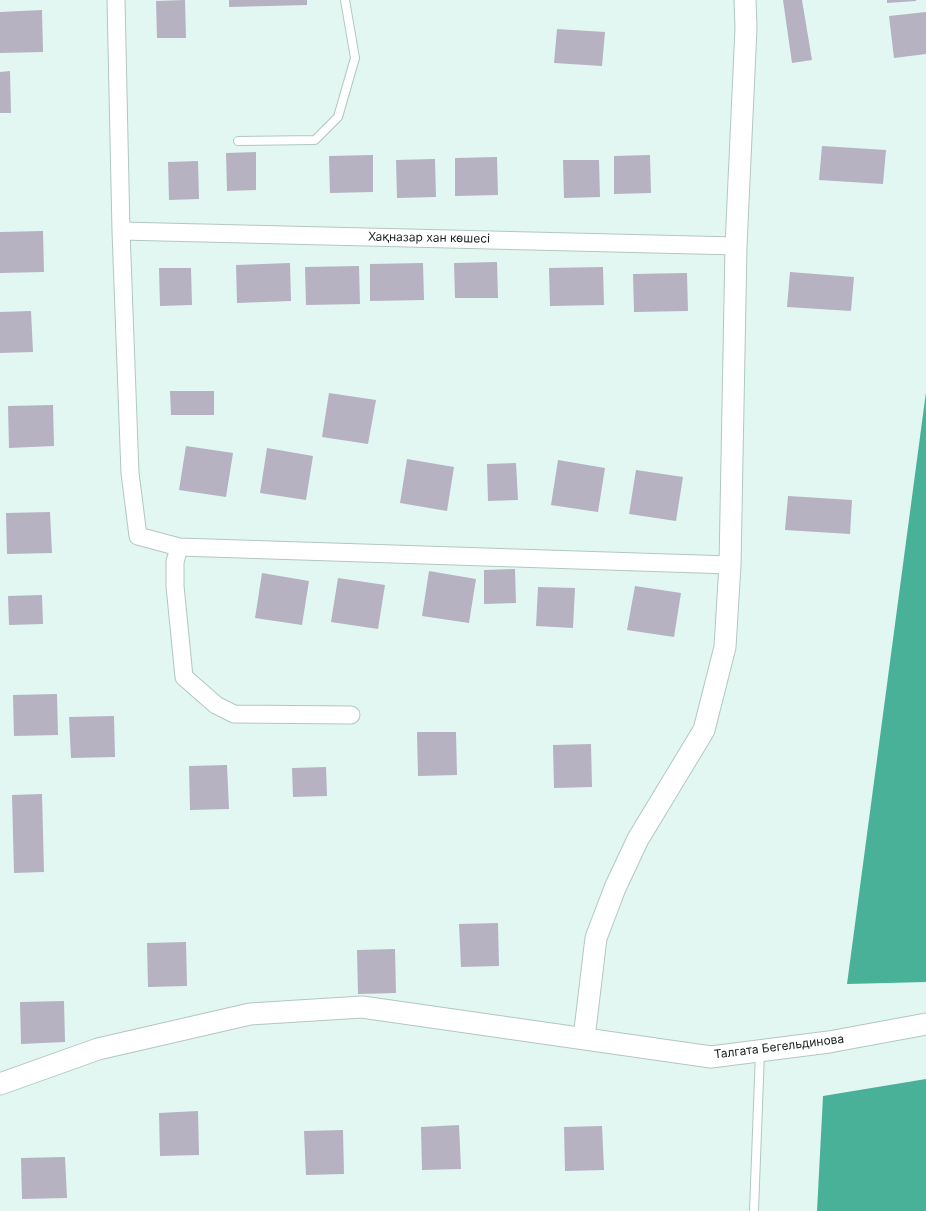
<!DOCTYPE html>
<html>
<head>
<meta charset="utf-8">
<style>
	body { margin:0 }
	canvas { display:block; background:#e2f7f1 }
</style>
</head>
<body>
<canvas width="926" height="1211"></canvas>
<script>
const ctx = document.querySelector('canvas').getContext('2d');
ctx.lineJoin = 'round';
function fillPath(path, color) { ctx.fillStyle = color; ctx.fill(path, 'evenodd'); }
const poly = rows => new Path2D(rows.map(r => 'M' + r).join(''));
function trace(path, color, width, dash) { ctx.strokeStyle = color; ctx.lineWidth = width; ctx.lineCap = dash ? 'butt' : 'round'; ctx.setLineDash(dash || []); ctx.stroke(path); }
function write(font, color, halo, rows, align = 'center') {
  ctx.font = font + ' Inter,sans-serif'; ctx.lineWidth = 4; ctx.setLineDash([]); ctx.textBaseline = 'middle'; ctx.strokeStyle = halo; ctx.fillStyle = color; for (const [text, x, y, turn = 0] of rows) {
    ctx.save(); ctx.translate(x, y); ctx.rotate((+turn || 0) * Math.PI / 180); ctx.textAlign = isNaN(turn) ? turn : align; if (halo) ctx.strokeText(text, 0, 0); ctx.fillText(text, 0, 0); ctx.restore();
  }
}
fillPath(poly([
	[926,392,926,982,847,984],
	[926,1079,926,1211,817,1211,823,1096]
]), '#4ab199');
fillPath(poly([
	[185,0,186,38,157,38,156,1],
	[229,0,307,0,307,5,229,7],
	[783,0,802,0,812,60,792,63],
	[887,0,916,0,916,1,887,3],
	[42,10,43,52,0,53,0,12],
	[926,12,926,54,894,58,889,16],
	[557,29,605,32,602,66,554,63],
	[10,71,11,113,0,113,0,72],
	[822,146,886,150,883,184,819,180],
	[256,152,256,190,227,191,226,153],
	[373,155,373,192,330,193,329,156],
	[650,155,651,193,614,194,614,156],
	[497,157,498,195,455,196,455,158],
	[435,159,436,197,397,198,396,160],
	[563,160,599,160,600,197,564,198],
	[198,161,199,199,169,200,168,162],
	[43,231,44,272,0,273,0,232],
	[497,262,498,298,455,298,454,263],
	[290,263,291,301,237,303,236,265],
	[423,263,424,300,370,301,370,264],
	[359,266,360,304,306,305,305,267],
	[603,267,604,305,550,306,549,268],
	[159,268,191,268,192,305,160,306],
	[790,272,854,277,851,311,787,307],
	[687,273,688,311,634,312,633,274],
	[31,311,33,352,0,353,0,312],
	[170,391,214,391,214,415,171,415],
	[329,393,376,400,368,444,322,437],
	[53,405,54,446,9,448,8,406],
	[186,446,233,453,226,497,179,490],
	[267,448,313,456,306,500,260,493],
	[407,459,454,467,447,511,400,503],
	[558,460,605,468,598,512,551,505],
	[516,463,518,500,488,501,487,464],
	[636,470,683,477,676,521,629,514],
	[788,496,852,500,850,534,785,530],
	[50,512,52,553,7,554,6,513],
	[515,569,516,603,484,604,484,570],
	[429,571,476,579,469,623,422,616],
	[262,573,309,581,302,625,255,618],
	[338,578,385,585,378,629,331,622],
	[635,586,681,593,674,637,627,630],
	[538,587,575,588,573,628,536,626],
	[42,595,43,624,9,625,8,596],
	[57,694,58,735,14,736,13,695],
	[114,716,115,757,71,758,69,717],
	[417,732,456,732,457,775,418,776],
	[591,744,592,787,554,788,553,745],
	[227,765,229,809,190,810,189,766],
	[326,767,327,796,293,797,292,768],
	[42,794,44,872,14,873,12,795],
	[498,923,499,966,461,967,459,924],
	[186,942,187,986,148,987,147,943],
	[395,949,396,993,358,994,357,950],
	[64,1001,65,1042,21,1044,20,1002],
	[198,1111,199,1155,160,1156,159,1113],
	[459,1125,461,1169,422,1170,421,1127],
	[602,1126,604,1170,565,1171,564,1127],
	[343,1130,344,1174,306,1175,304,1131],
	[65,1157,67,1198,22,1199,21,1158]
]), '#b7b2c2');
const service = poly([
	[238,141,315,140,338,117,355,58,345,0],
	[754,1211,760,1052]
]);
const minor = poly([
	[116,0,121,231,130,473,138,536,179,547,730,565],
	[121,231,736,246],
	[179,547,175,562,175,586,184,677,216,705,234,714,351,715]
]);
const tertiary = poly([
	[584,1038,596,938,615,888,638,839,704,730,725,647,730,565,736,246,746,28,745,0],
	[0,1084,98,1049,250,1014,362,1007,711,1057,829,1042,926,1024]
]);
trace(service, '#b3c7c1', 10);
trace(minor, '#b3c7c1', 19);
trace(tertiary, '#b3c7c1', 23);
trace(service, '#fff', 8);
trace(minor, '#fff', 17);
trace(tertiary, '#fff', 21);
write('12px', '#19211f', '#fff', [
	["Хақназар хан көшесі",429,238,1],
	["Талгата Бегельдинова",779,1047,-7]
]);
</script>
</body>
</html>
